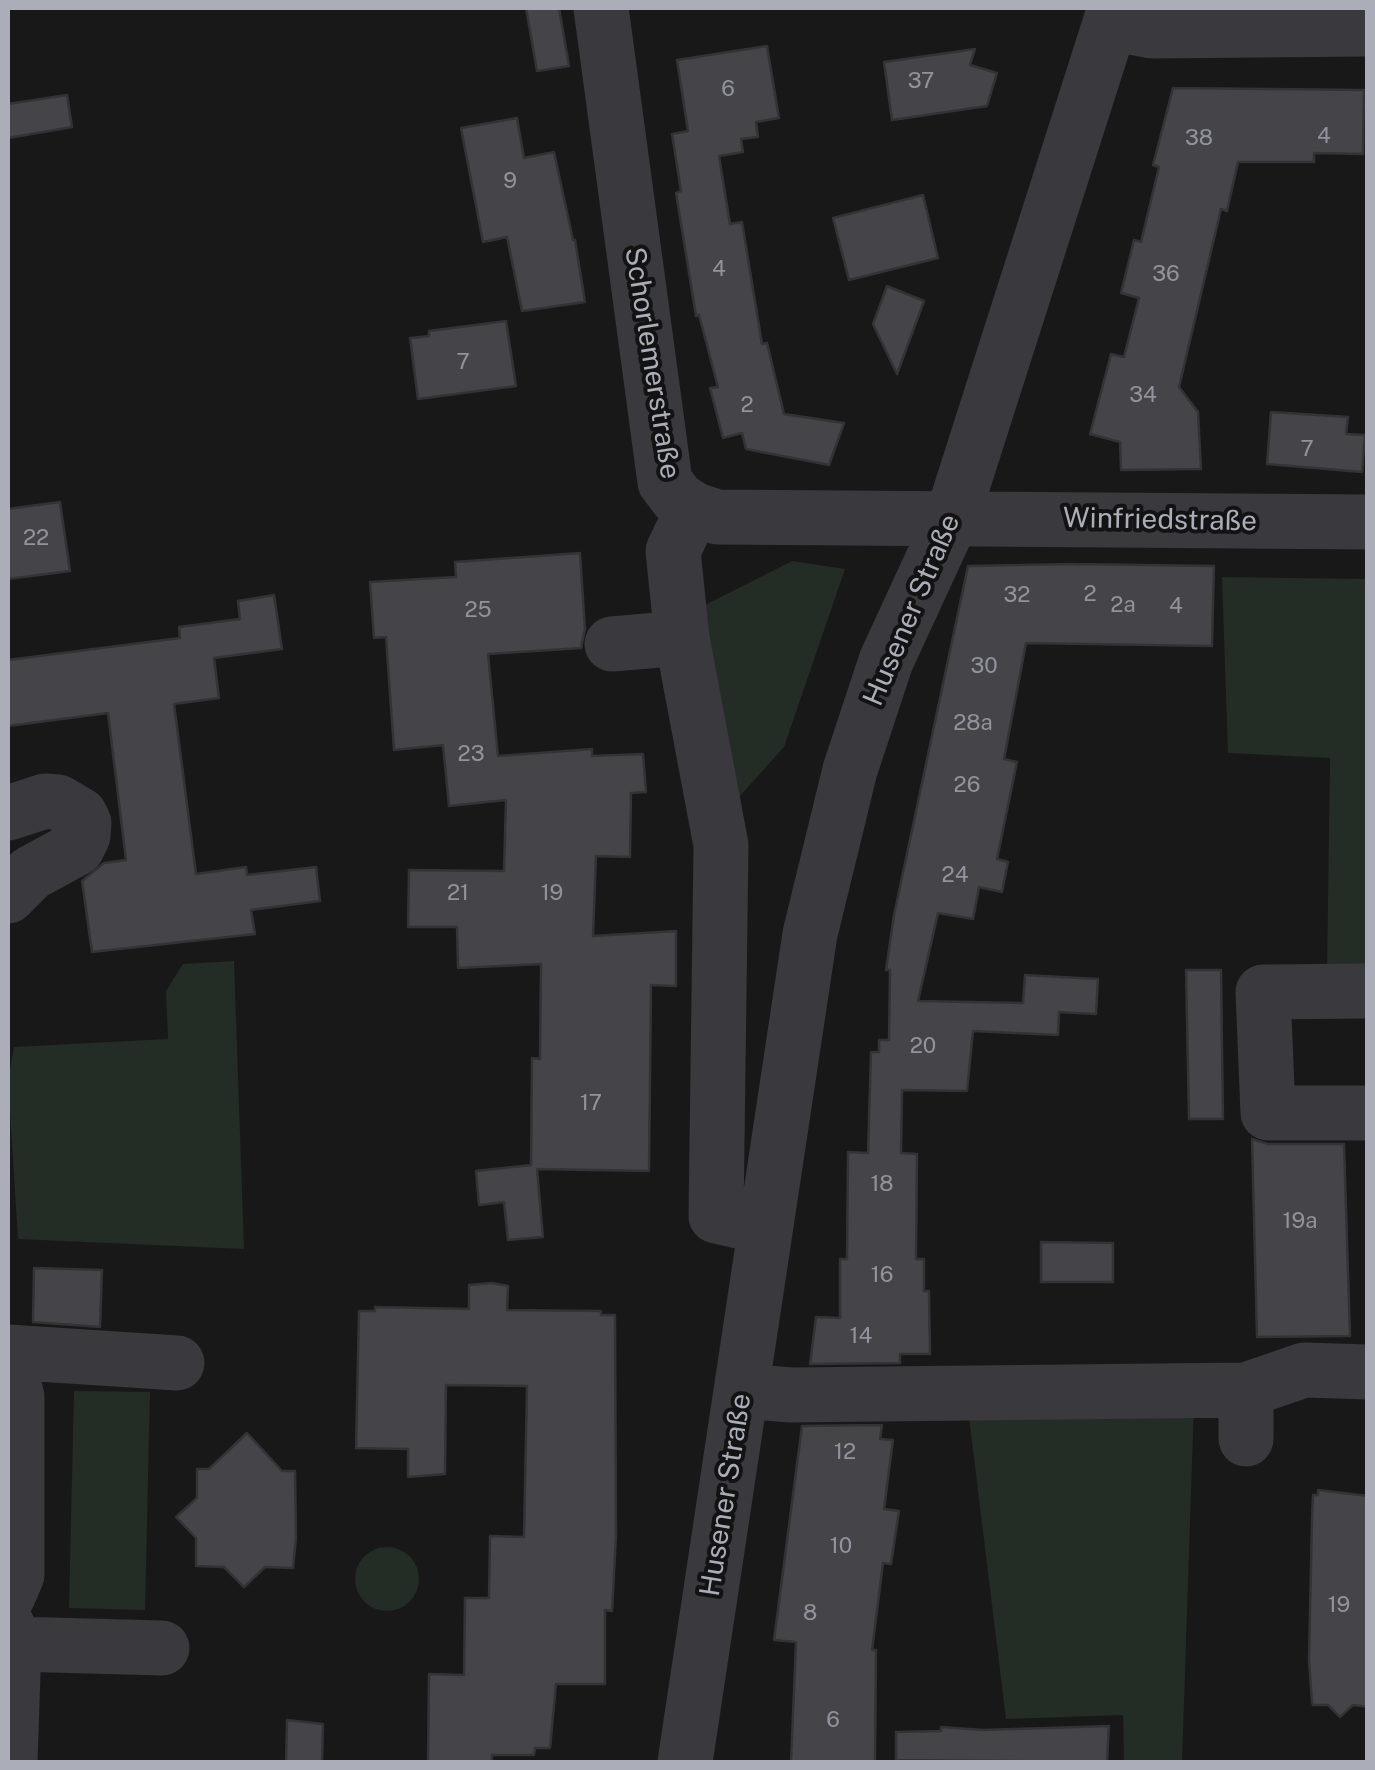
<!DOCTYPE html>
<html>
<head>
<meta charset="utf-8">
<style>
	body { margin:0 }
	#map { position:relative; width:1375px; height:1770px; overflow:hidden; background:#181819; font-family:"Public Sans",sans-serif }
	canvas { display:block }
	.frame { position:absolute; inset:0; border:10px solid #abadb8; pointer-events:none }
</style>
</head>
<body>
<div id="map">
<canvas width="1375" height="1770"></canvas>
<div class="frame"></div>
</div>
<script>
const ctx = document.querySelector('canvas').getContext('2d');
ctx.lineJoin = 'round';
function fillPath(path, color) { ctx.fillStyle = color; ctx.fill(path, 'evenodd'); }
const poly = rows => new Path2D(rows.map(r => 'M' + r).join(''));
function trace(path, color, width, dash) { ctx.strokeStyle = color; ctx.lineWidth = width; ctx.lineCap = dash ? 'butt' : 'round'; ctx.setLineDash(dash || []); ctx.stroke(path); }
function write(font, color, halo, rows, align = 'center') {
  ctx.font = font + ' "Public Sans",sans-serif'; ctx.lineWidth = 8; ctx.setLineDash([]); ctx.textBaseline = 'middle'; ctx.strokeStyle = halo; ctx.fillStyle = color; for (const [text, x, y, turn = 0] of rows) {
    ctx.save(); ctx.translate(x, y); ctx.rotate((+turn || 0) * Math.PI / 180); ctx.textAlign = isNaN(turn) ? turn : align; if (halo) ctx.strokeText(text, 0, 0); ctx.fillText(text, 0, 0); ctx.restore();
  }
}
fillPath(poly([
	[792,561,845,569,784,747,730,807,705,605],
	[1222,577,1367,579,1367,974,1327,975,1330,758,1228,753],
	[234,961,244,1249,18,1239,8,1080,14,1047,168,1039,166,991,183,964],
	[74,1391,150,1392,145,1610,69,1608],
	[967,1401,1194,1402,1182,1762,1124,1762,1123,1715,1006,1719],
	'355 1579a32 32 0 1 1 64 0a32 32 0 1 1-64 0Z'
]), '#242c26');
const building = poly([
	[526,8,559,8,569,66,537,71,526,8],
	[767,46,779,118,756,122,758,137,741,139,743,152,719,156,730,224,742,222,762,344,767,343,784,414,844,423,829,465,746,449,742,433,723,438,710,388,718,387,699,315,696,316,676,193,681,191,672,134,688,131,677,60,767,46],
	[975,49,970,65,997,73,987,106,892,120,884,62,975,49],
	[1173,88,1364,90,1363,154,1314,153,1314,162,1238,162,1227,211,1221,209,1179,387,1198,412,1201,469,1121,470,1120,442,1090,434,1111,354,1124,357,1139,298,1121,293,1134,240,1141,242,1159,167,1153,165,1173,88],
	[67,95,72,127,8,138,8,104,67,95],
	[517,118,524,158,554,152,573,240,575,240,585,302,522,311,507,237,483,242,461,128,517,118],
	[923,195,938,258,849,280,833,218,923,195],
	[887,286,924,301,897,374,873,324,887,286],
	[506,321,516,386,418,399,410,338,429,336,429,331,506,321],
	[1271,412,1348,417,1346,434,1365,435,1362,472,1267,464,1271,412],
	[60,502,70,571,8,579,8,509,60,502],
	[580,553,585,629,581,648,488,654,498,756,592,749,592,756,643,754,646,792,631,793,630,857,596,856,593,936,676,931,676,986,651,985,649,1171,537,1169,543,1237,508,1240,504,1202,479,1205,476,1171,531,1165,532,1058,540,1059,541,964,458,968,457,927,408,927,409,870,504,871,506,800,449,806,443,745,394,750,386,637,374,638,370,582,456,577,455,562,580,553],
	[1074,564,1214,566,1212,646,1026,643,1004,759,1017,762,997,859,1008,862,1002,892,979,887,973,919,938,913,918,1001,1023,1003,1025,975,1098,979,1096,1014,1059,1012,1058,1035,973,1031,967,1091,902,1090,901,1153,917,1154,916,1259,924,1259,924,1291,929,1291,930,1354,900,1354,900,1363,810,1364,816,1317,840,1318,840,1259,847,1259,848,1152,868,1153,871,1052,879,1052,879,1040,889,1040,890,970,886,970,894,915,968,566,1074,564],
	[274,595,282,649,214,658,219,698,174,704,196,874,246,867,247,875,316,867,320,901,251,910,255,934,92,952,82,881,104,863,126,860,108,713,8,726,8,660,180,638,179,627,240,619,238,601,274,595],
	[1186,970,1221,970,1223,1119,1189,1119,1186,970],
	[1252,1139,1268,1144,1344,1144,1350,1336,1257,1337,1252,1139],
	[1041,1242,1113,1243,1113,1282,1041,1282,1041,1242],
	[34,1268,102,1270,100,1327,33,1322,34,1268],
	[492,1283,508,1286,507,1310,601,1311,601,1315,615,1315,616,1536,612,1611,605,1610,605,1684,556,1684,550,1748,535,1748,534,1755,492,1755,492,1762,428,1762,429,1674,464,1675,465,1598,489,1598,490,1536,524,1537,527,1386,446,1385,445,1474,408,1477,408,1449,356,1448,359,1311,375,1311,375,1307,469,1309,469,1285,492,1283],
	[882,1425,880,1439,893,1440,884,1509,899,1511,891,1564,883,1563,872,1650,876,1650,875,1762,791,1762,796,1642,774,1640,802,1426,882,1425],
	[247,1433,282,1471,295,1471,296,1537,293,1568,265,1567,244,1587,224,1567,196,1566,196,1538,176,1517,197,1498,197,1469,209,1469,247,1433],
	[1318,1490,1368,1496,1368,1707,1353,1705,1340,1717,1328,1705,1313,1705,1312,1702,1309,1660,1312,1519,1313,1495,1318,1495,1318,1490],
	[287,1720,323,1724,322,1762,286,1762,287,1720],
	[1109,1726,1107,1762,896,1760,896,1732,941,1731,941,1727,983,1730,1109,1726]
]);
fillPath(building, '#454549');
trace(building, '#333235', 2.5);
trace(poly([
	[601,8,665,482,678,499,693,509,717,517,1368,522],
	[1110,23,1152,31,1368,29],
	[693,509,673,551,682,638,721,845,716,1216,765,1227],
	[612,644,682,638],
	[8,813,45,801,58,802,80,815,84,823,83,836,77,848,31,873,8,896],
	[1368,991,1263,992,1268,1113,1368,1113],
	[8,1352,177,1363],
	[8,1357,17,1397,17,1575,8,1596],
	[1246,1390,1246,1439],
	[742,1391,791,1395,1246,1390,1304,1370,1368,1372],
	[8,1627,14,1644,10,1762],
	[14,1644,162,1648],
	[685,1762,810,934,850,770,886,661,952,518,1115,8]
]), '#39393e', 55);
write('22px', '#92939c', null, [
	["37",921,81],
	["6",728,89],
	["4",1324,136],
	["38",1199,138],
	["9",510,181],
	["4",719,269],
	["36",1166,274],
	["7",463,362],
	["34",1143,395],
	["2",747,405],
	["7",1307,449],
	["22",36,538],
	["2",1090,594],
	["32",1017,595],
	["2a",1123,605],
	["4",1176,606],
	["25",478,610],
	["30",984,666],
	["28a",973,723],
	["23",471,754],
	["26",967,785],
	["24",955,875],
	["21",458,893],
	["19",552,893],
	["20",923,1046],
	["17",591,1103],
	["18",882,1184],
	["19a",1300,1221],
	["16",882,1275],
	["14",861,1336],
	["12",845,1452],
	["10",841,1546],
	["19",1339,1605],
	["8",810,1613],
	["6",833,1720]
]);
write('28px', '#abadb8', '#131314', [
	["Schorlemerstraße",652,363,81],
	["Winfriedstraße",1160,520,1],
	["Husener Straße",912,610,-67],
	["Husener Straße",726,1495,-81]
]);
</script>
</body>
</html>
